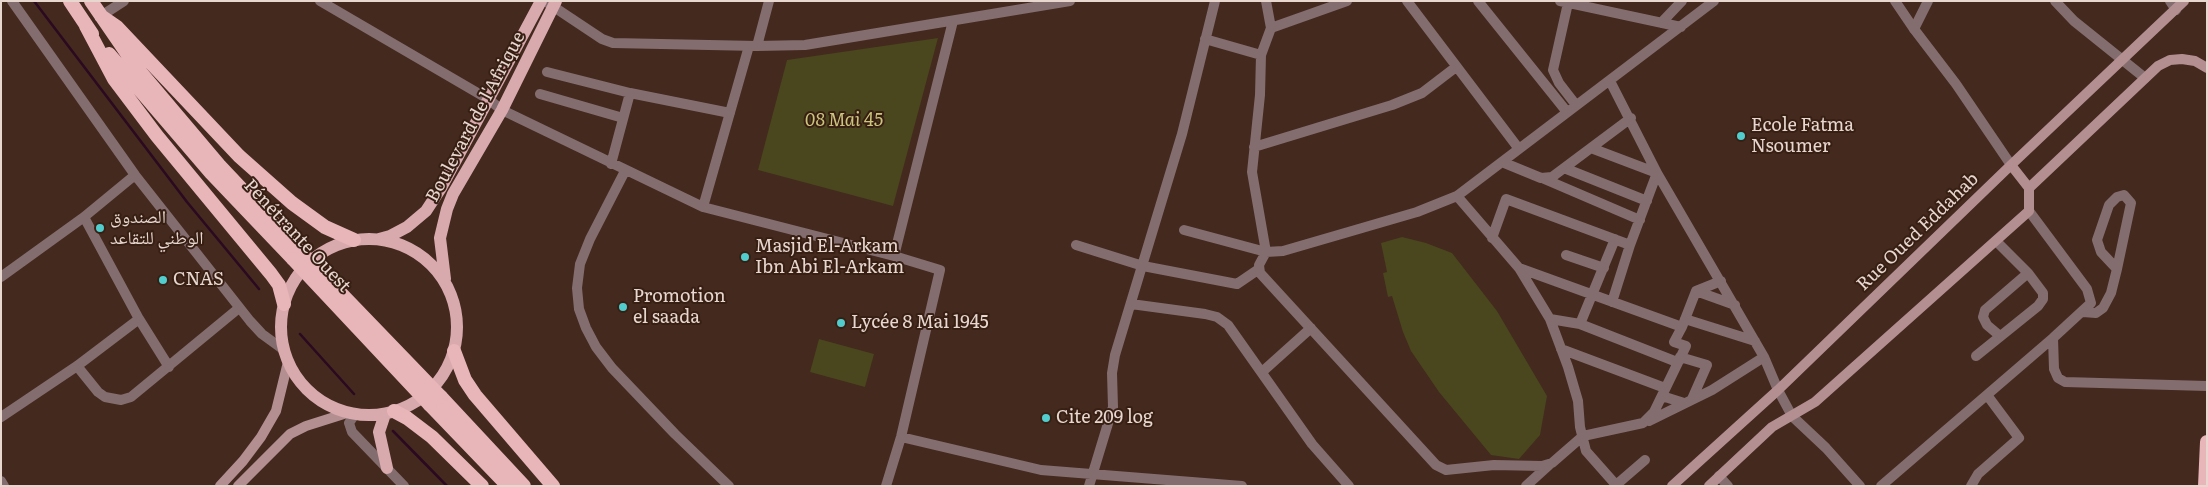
<!DOCTYPE html>
<html>
<head>
<meta charset="utf-8">
<style>
	body { margin:0 }
	#map { position:relative; width:2208px; height:487px; overflow:hidden; background:#43291e; font-family:Literata,serif }
	canvas { display:block }
	.frame { position:absolute; inset:0; border:2px solid #e8d7cf; pointer-events:none }
</style>
</head>
<body>
<div id="map">
<canvas width="2208" height="487"></canvas>
<div class="frame"></div>
</div>
<script>
const ctx = document.querySelector('canvas').getContext('2d');
ctx.lineJoin = 'round';
function fillPath(path, color) { ctx.fillStyle = color; ctx.fill(path, 'evenodd'); }
const poly = rows => new Path2D(rows.map(r => 'M' + r).join(''));
function trace(path, color, width, dash) { ctx.strokeStyle = color; ctx.lineWidth = width; ctx.lineCap = dash ? 'butt' : 'round'; ctx.setLineDash(dash || []); ctx.stroke(path); }
function write(font, color, halo, rows, align = 'center') {
  ctx.font = font + ' Literata,"Noto Naskh Arabic",serif'; ctx.lineWidth = 4; ctx.setLineDash([]); ctx.textBaseline = 'middle'; ctx.strokeStyle = halo; ctx.fillStyle = color; for (const [text, x, y, turn = 0] of rows) {
    ctx.save(); ctx.translate(x, y); ctx.rotate((+turn || 0) * Math.PI / 180); ctx.textAlign = isNaN(turn) ? turn : align; if (halo) ctx.strokeText(text, 0, 0); ctx.fillText(text, 0, 0); ctx.restore();
  }
}
fillPath(poly([
	[938,38,893,206,758,170,787,60],
	[1402,237,1426,243,1452,253,1497,311,1547,396,1540,435,1519,459,1491,455,1439,392,1411,351,1403,332,1392,296,1388,297,1383,273,1387,272,1381,243],
	[819,339,874,354,865,387,810,372]
]), '#4a461d');
trace(poly([
	[34,1,187,202,259,289],
	[300,334,354,394],
	[393,431,447,486]
]), '#2b0920', 2.5);
trace(poly([
	[12,1,135,175,250,321,262,334,284,350],
	[545,1,602,39,613,43,757,46,805,45,1070,1],
	[1266,1,1271,28,1261,55,1260,95,1252,172,1266,252,1259,265,1260,273,1436,465,1446,470,1494,465,1542,466,1552,463,1583,436,1643,423,1654,412,1686,346,1674,342,1682,327],
	[1407,1,1519,149],
	[1478,1,1567,112],
	[1560,1,1681,27],
	[2055,1,2074,21,2145,78],
	[2170,1,2176,10],
	[1568,3,1553,70,1559,83,1576,105],
	[1661,23,1682,1],
	[1271,28,1347,1],
	[1914,29,1928,1],
	[1205,39,1261,55],
	[757,46,769,1],
	[547,72,630,93,730,113],
	[1610,81,1657,173,1764,357,1778,390,1792,416,1826,448,1860,486],
	[540,94,623,118],
	[488,99,502,110,703,207,894,256,940,270,901,437,886,486],
	[1254,147,1392,105,1422,93,1456,67],
	[1502,162,1541,178,1552,177,1631,118],
	[611,164,630,93],
	[1564,168,1647,201],
	[625,171,590,239,580,264,577,288,579,309,586,328,596,347,612,368,675,434,729,486],
	[1542,178,1640,220],
	[1457,196,1519,268,1550,319,1568,367,1578,401,1580,427,1586,451,1617,486],
	[703,207,749,46],
	[84,217,139,319,169,367],
	[1184,230,1266,252,1283,251,1417,212,1457,196,1714,1],
	[1492,238,1506,199,1630,245,1657,173,1591,148],
	[1076,245,1143,266,1237,284,1259,269],
	[1566,255,1604,268],
	[894,256,953,21],
	[1519,268,1682,327,1696,291,1721,281],
	[1,277,84,217,135,175],
	[1696,291,1735,305],
	[1612,302,1630,245],
	[1131,304,1205,314,1217,317,1228,325,1312,444,1349,486],
	[2083,312,2096,313,2103,308,2111,293,2117,269,2131,203,2124,195,2117,197,2109,205,2097,240,2101,252,2117,269],
	[1550,319,1580,324,1615,239],
	[1685,319,1755,341],
	[1580,324,1677,362],
	[2000,336,1987,325,1983,317,1985,310,2028,273],
	[2053,338,2054,369,2058,378,2065,382,2207,386],
	[1561,349,1665,388],
	[1976,356,2038,306,2043,299,2043,293,2028,273,1996,241],
	[1680,357,1707,365,1692,399],
	[77,366,98,392,105,397,121,400,131,397,239,308],
	[1262,372,1311,328],
	[1662,396,1684,403],
	[1,417,77,366,139,319],
	[1649,421,1712,390,1764,357],
	[901,437,1041,470,1242,486],
	[1719,476,1728,486],
	[1,481,4,486],
	[1616,485,1645,460],
	[1089,486,1113,407,1112,373,1115,355,1182,134,1215,1],
	[1526,486,1549,465],
	[1881,486,2053,338,2091,303,2087,289,2029,211],
	[1971,486,1978,474,2019,438,1987,395]
]), '#846d6f', 10);
trace(poly([
	[320,1,488,99],
	[1895,1,1914,29,1956,84,2011,165],
	[101,16,124,1],
	[355,414,349,423,352,432,404,486]
]), '#846d6f', 10);
trace(poly([
	[2011,165,2029,188],
	[220,486,243,461,261,437,276,411,288,362],
	[238,486,290,434,306,426,347,413],
	[1672,486,1778,390,2011,165,2184,1],
	[1709,486,1772,427,1815,402,2029,211,2029,188,2158,66,2170,60,2182,59,2195,61,2207,68]
]), '#b38f92', 10);
trace(poly([
	[379,239,390,236,407,227,426,211,441,188,541,1],
	'281 327a88 88 0 1 1 176 0a88 88 0 1 1-176 0Z',
	[445,279,440,238,447,209,453,194,502,110,556,1],
	[385,414,379,432,387,468]
]), '#d8a9ad', 12);
trace(poly([
	[70,1,92,34],
	[91,1,137,68,219,165,304,255],
	[101,16,117,27,239,156,292,203,325,227,354,240],
	[86,26,114,79,157,136,271,274,279,285,284,304],
	[109,54,211,173,293,259],
	[454,351,465,380,475,395,553,486],
	[441,397,524,486],
	[430,405,508,486],
	[394,411,407,418,432,437,482,486],
	[2205,486,2207,442]
]), '#e8b5b9', 14);
trace(poly([
	[304,255,441,397],
	[293,259,430,405]
]), '#e8b5b9', 14);
for (const [x, y, r, color] of [
	[1741,136,5,"#52cdcd"],
	[100,228,5,"#52cdcd"],
	[745,257,5,"#52cdcd"],
	[163,280,5,"#52cdcd"],
	[623,307,5,"#52cdcd"],
	[841,323,5,"#52cdcd"],
	[1046,418,5,"#52cdcd"]
]) { const dot = new Path2D(); dot.arc(x, y, r, 0, 2 * Math.PI); ctx.fillStyle = color; ctx.fill(dot); trace(dot, '#381f14', 2); }
write('18px', '#e8d7cf', '#381f14', [
	["Boulevard de l'Afrique",476,117,-62],
	["Rue Oued Eddahab",1918,232,-44],
	["Pénétrante Ouest",297,236,47]
]);
write('italic 18px', '#ccc67d', '#381f14', [
	["08 Mai 45",844,121]
]);
write('18px', '#e8d7cf', '#381f14', [
	["Ecole Fatma",1751,126],
	["Nsoumer",1751,147],
	["الصندوق",110,218],
	["الوطني للتقاعد",110,239],
	["Masjid El-Arkam",755,247],
	["Ibn Abi El-Arkam",755,268],
	["CNAS",173,280],
	["Promotion",633,297],
	["el saada",633,318],
	["Lycée 8 Mai 1945",851,323],
	["Cite 209 log",1056,418]
], 'left');
</script>
</body>
</html>
